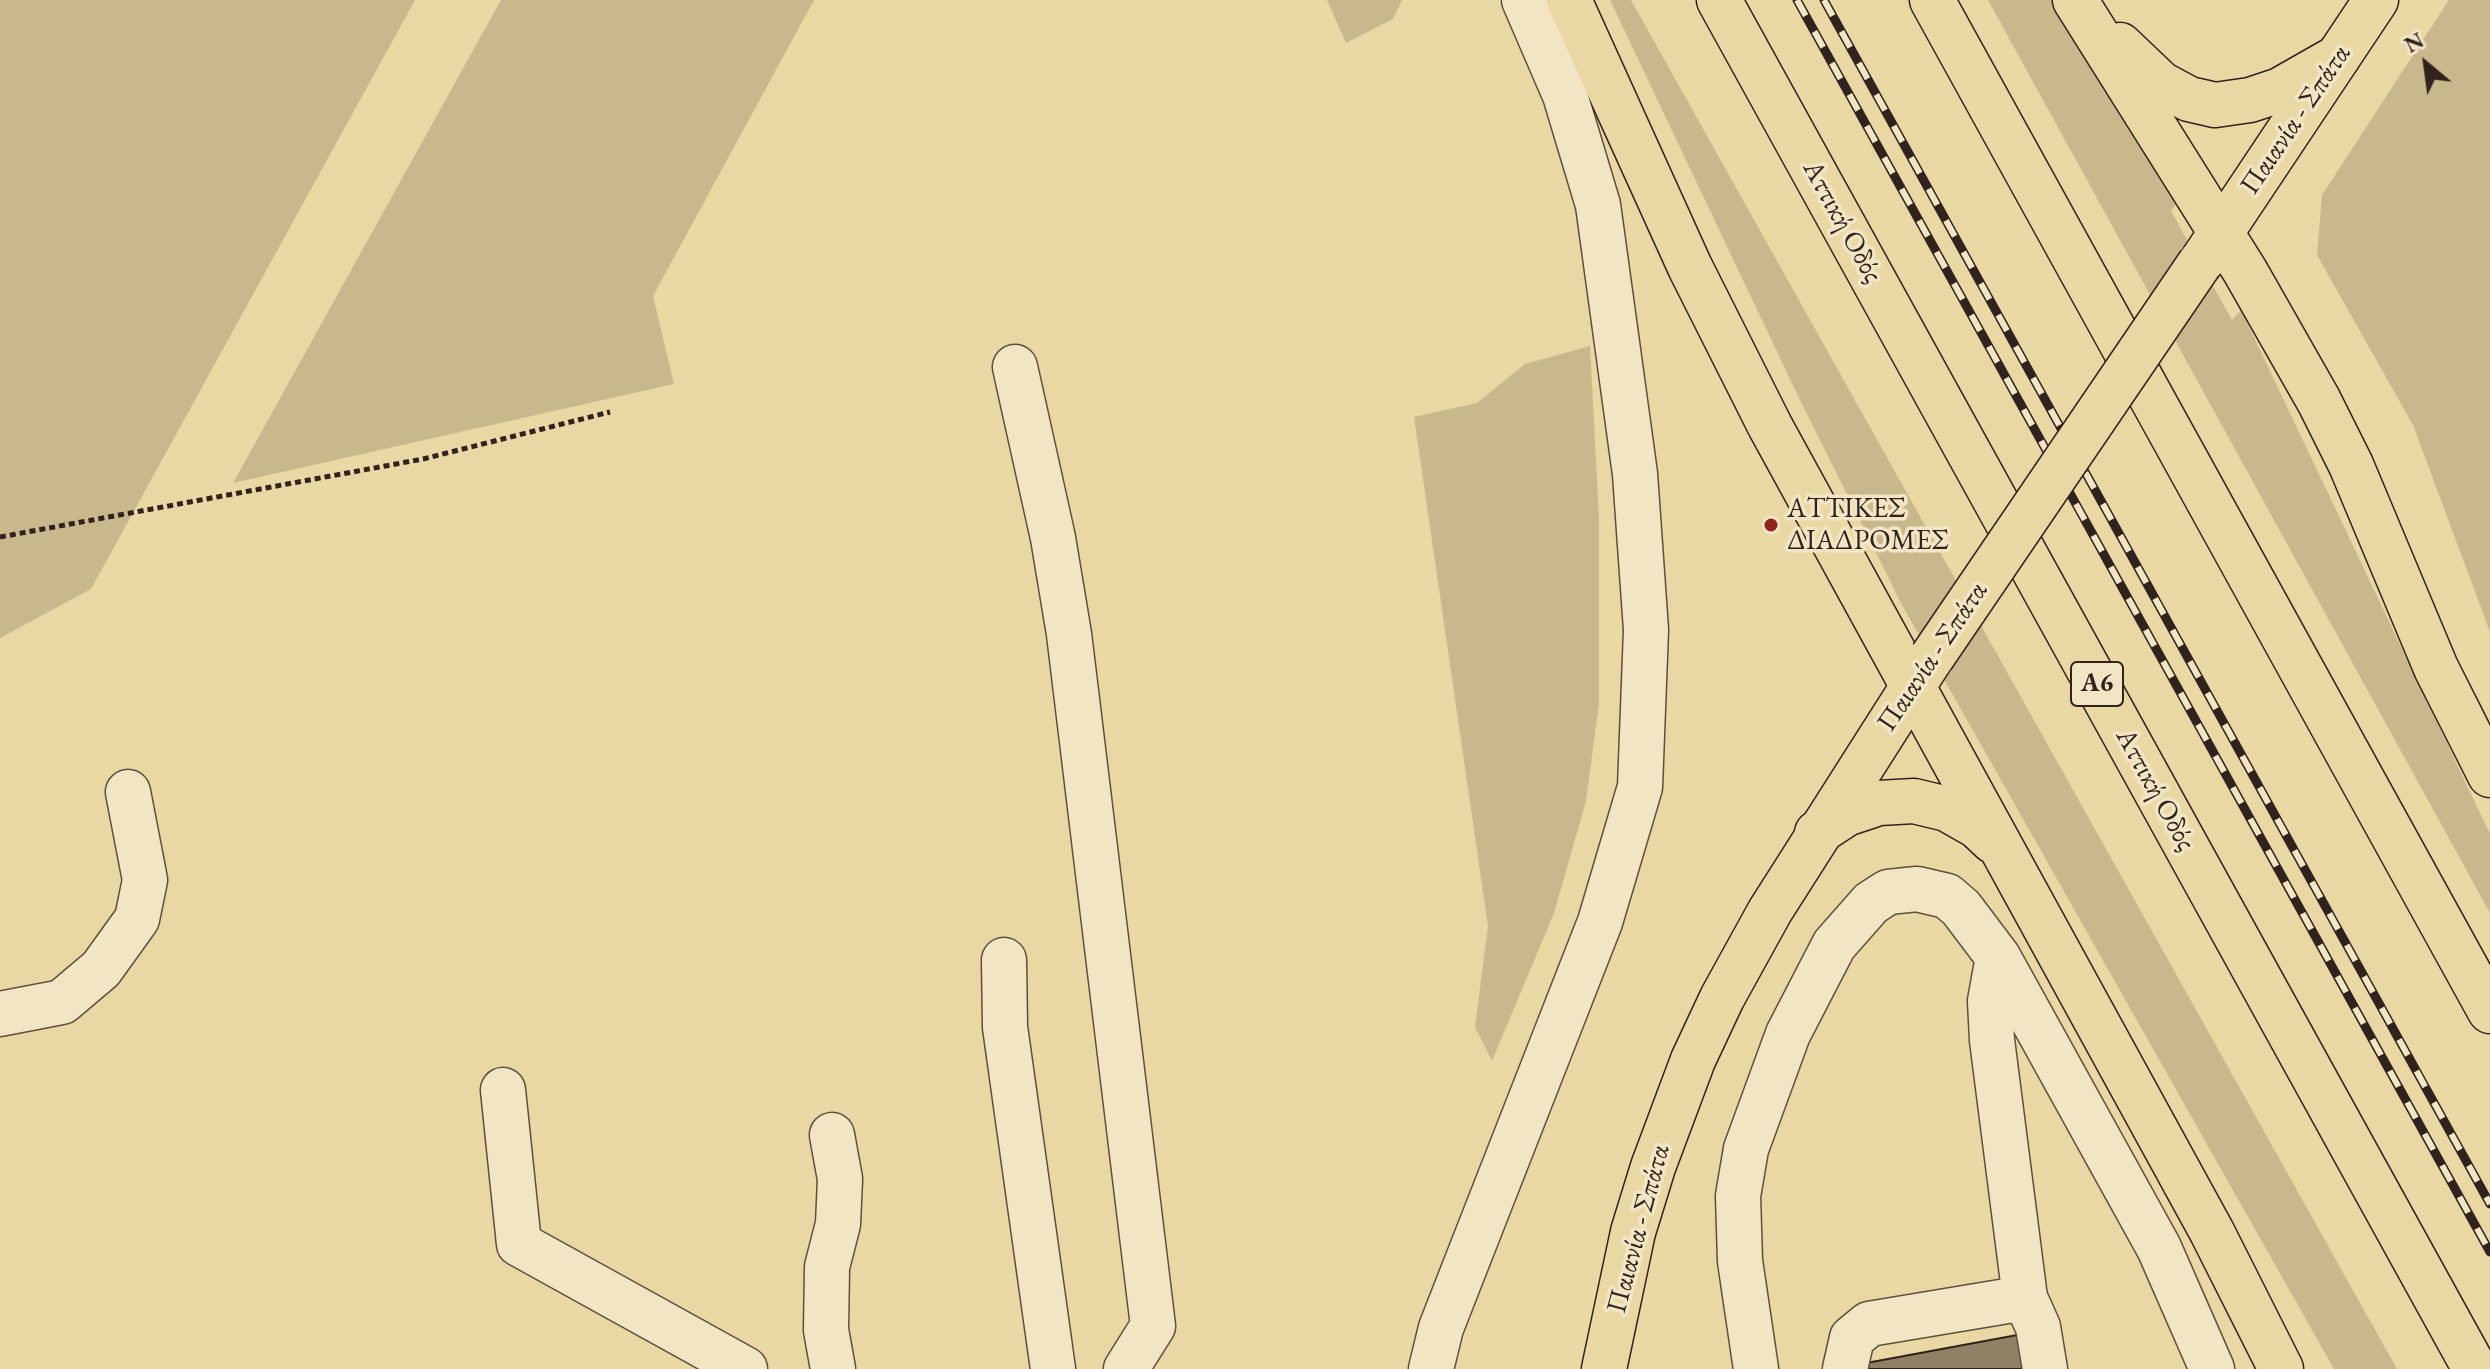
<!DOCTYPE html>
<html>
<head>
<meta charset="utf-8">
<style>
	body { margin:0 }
	#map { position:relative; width:2490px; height:1369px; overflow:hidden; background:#e9d7a4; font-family:"EB Garamond",serif }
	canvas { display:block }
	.north { position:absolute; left:2386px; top:24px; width:80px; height:80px; -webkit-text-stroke:6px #f1e5c4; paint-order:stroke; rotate:331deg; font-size:22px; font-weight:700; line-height:32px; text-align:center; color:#31221d }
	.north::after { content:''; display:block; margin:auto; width:28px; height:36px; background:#31221d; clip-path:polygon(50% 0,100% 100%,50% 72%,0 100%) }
</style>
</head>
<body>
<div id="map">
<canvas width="2490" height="1369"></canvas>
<div class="north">N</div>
</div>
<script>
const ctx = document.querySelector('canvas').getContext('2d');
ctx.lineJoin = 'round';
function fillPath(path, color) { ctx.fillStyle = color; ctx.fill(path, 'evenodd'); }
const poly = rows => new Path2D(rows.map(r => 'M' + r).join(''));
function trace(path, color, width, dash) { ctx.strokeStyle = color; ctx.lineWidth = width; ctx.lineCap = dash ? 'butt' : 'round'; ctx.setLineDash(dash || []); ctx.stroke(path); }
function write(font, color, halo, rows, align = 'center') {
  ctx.font = font + ' "EB Garamond",serif'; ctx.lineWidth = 7; ctx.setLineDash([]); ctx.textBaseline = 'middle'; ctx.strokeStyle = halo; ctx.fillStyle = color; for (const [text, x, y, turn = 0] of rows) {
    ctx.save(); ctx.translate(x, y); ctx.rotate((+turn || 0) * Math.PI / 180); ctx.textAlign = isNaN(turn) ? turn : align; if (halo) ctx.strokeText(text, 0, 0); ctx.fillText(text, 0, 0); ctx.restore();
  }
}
fillPath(poly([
	[0,0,415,0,91,589,0,638],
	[501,0,814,0,653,296,674,384,233,483],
	[1327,0,1402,0,1393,19,1346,43],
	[1610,0,1631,0,2397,1369,2334,1369,1902,605,1799,398],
	[1988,0,2058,0,2181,198,2171,211,2232,320,2241,310,2490,834,2490,913],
	[2449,0,2490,0,2490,632,2413,425,2317,255,2322,195],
	[1590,346,1599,518,1599,703,1586,801,1554,913,1492,1061,1475,1027,1488,926,1414,417,1477,403,1525,364]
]), '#cab88d');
const building = poly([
	[2028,1333,2035,1369,1862,1369,1861,1364,2028,1333]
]);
fillPath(building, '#918063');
trace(building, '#31221d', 2);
const minor = poly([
	[1015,367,1053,538,1069,634,1153,1326,1126,1369],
	[1998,957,1990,1001,1992,1040,2025,1298,2038,1327,2045,1369],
	[1004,960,1005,1027,1053,1369],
	[0,1014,62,1002,101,969,137,919,145,880,128,792],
	[503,1090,519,1244,745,1369],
	[832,1135,840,1179,838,1224,827,1267,826,1330,833,1369],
	[1431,1369,1441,1328,1600,922,1640,787,1646,630,1635,474,1598,205,1565,95,1524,0],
	[1756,1369,1740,1261,1738,1196,1746,1149,1788,1034,1834,945,1871,903,1888,892,1917,889,1947,896,1961,908,1998,957,2159,1248,2212,1369],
	[1845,1369,1852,1338,1869,1324,2025,1298]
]);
const major = poly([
	[2202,261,2376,0],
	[1604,1369,1633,1232,1653,1167,1693,1060,1722,998,1770,911,1931,658]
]);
const highway = poly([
	[1569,0,1690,267,1770,426,2212,1232,2281,1369],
	[1719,0,2475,1369],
	[1932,0,2490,1011],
	[2075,0,2245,271,2319,401,2351,465,2436,668,2490,775],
	[2120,45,2161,84,2189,99,2215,105,2250,100,2280,90,2338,57],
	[1817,833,1846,814,1879,803,1914,801,1947,809,1977,826,1993,841]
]);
trace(minor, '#5f4f3f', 47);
trace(major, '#31221d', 47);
trace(highway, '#31221d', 47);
trace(poly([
	[0,537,423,459,610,412]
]), '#31221d', 5, [6, 4]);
trace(minor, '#f1e5c4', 44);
trace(major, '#e9d7a4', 44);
trace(highway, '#e9d7a4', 44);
const rail = poly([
	[1797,0,2490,1252],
	[1824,0,2490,1204]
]);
trace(rail, '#31221d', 9);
trace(rail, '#f1e5c4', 6, [18]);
const majorBridge = poly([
	[1932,657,2200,263]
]);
trace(majorBridge, '#31221d', 47, []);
trace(majorBridge, '#e9d7a4', 44);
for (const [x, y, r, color] of [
	[1771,525,8,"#8f2418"]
]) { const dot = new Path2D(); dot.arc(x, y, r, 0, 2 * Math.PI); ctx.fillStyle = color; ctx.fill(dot); trace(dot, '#f1e5c4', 3); }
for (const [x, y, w] of [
	[2097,684,52]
]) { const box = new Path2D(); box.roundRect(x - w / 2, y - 22, w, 44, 6); ctx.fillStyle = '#f1e5c4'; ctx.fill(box); trace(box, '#31221d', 2); }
write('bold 26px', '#31221d', null, [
	["Α6",2097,684]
]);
write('28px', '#31221d', '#f1e5c4', [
	["Παιανία - Σπάτα",2296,120,-56],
	["Αττική Οδός",1842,222,61],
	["Παιανία - Σπάτα",1933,657,-56],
	["Αττική Οδός",2155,790,61],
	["Παιανία - Σπάτα",1639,1229,-75]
]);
write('28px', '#31221d', '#f1e5c4', [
	["ΑΤΤΙΚΕΣ",1787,509],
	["ΔΙΑΔΡΟΜΕΣ",1787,541]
], 'left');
</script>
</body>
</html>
